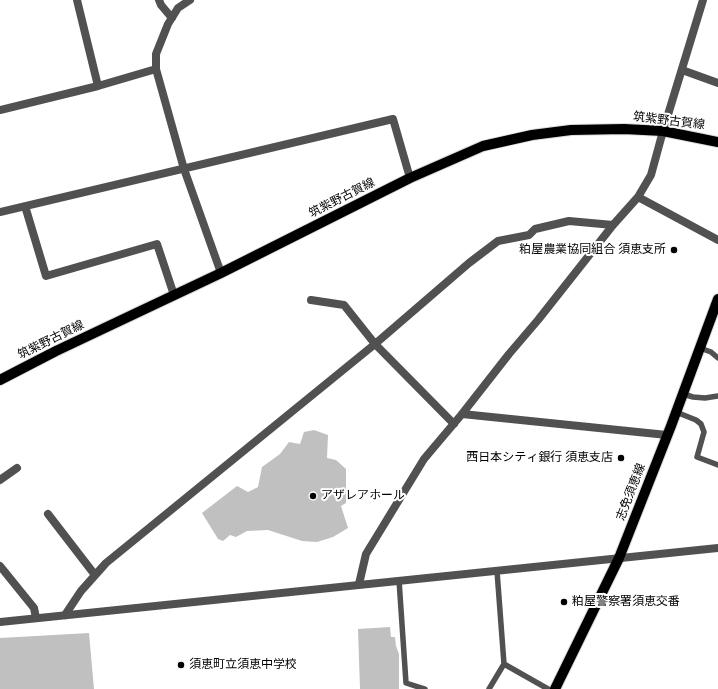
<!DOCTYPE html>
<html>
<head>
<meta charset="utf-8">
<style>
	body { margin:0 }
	canvas { display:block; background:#fff }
</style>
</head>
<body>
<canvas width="718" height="689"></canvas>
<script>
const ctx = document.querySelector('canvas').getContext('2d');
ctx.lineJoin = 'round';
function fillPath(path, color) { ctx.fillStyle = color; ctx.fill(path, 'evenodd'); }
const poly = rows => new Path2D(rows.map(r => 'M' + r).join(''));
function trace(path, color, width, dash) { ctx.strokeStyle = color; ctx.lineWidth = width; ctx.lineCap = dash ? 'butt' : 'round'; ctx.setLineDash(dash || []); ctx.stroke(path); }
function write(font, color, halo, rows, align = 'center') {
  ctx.font = font + ' "IBM Plex Sans","Noto Sans JP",sans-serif'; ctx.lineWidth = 4; ctx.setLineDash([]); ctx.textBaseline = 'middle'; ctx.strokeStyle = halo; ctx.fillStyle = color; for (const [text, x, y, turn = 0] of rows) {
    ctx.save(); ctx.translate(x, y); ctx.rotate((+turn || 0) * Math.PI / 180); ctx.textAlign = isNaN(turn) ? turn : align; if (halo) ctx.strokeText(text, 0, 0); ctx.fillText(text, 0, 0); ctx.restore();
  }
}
fillPath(poly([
	[314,430,328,435,327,458,336,460,346,469,346,503,341,506,348,528,333,537,317,542,302,541,268,530,247,531,236,537,230,535,223,541,218,539,202,513,237,486,248,492,258,487,262,467,280,454,289,442,300,444,304,432],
	[390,627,391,637,395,637,396,646,399,654,399,689,360,689,358,629],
	[89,633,94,689,0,689,0,638]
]), '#c0c0c0');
const primary = poly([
	[0,380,56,351,221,273,410,178,483,146,532,135,571,130,624,129,663,131,718,142],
	[555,689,619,558,671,426,718,299]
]);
trace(primary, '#dbdbdb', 12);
trace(poly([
	[700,348,711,352,718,358],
	[683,394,693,397,705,398,718,396],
	[676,412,696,420,701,424,704,432,697,457,718,465],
	[399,580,406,683,425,689],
	[504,664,548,689],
	[489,689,504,664,497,571]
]), '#515151', 5.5);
trace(poly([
	[77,0,98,86],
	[159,0,161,5,172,18],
	[682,70,718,83],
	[0,110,98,86,156,69,156,54,168,24,178,8,190,0],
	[638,197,718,240],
	[25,206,46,276,157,244,174,295],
	[0,212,393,119,410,178],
	[311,300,344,305,375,344,454,424],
	[462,414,667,435],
	[0,480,17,468],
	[48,514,95,575],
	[0,566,34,608,36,618],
	[359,584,366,554,424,459,462,414,509,354,538,320,613,225,638,197,651,175,663,131],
	[65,615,81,591,106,563,375,344,469,263,498,241,529,235,535,229,569,221,613,225]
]), '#515151', 8);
trace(poly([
	[156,69,184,169,221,273],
	[663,131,703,0],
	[0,622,718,548]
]), '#515151', 8);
trace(primary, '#000', 10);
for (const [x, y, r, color] of [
	[674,250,4,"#000"],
	[621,458,4,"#000"],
	[313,496,4,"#000"],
	[564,602,4,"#000"],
	[181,665,4,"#000"]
]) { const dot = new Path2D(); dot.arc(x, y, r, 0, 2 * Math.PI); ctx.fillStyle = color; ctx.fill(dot); trace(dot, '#fff', 1.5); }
write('12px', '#000', '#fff', [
	["筑紫野古賀線",669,121,7],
	["筑紫野古賀線",342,198,-27],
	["筑紫野古賀線",51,340,-26],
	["志免須恵線",631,492,-69]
]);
write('12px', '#000', '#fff', [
	["粕屋農業協同組合 須恵支所",666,250,"right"],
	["西日本シティ銀行 須恵支店",613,458,"right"],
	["アザレアホール",321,496],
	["粕屋警察署須恵交番",572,602],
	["須恵町立須恵中学校",189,665]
], 'left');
</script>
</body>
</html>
